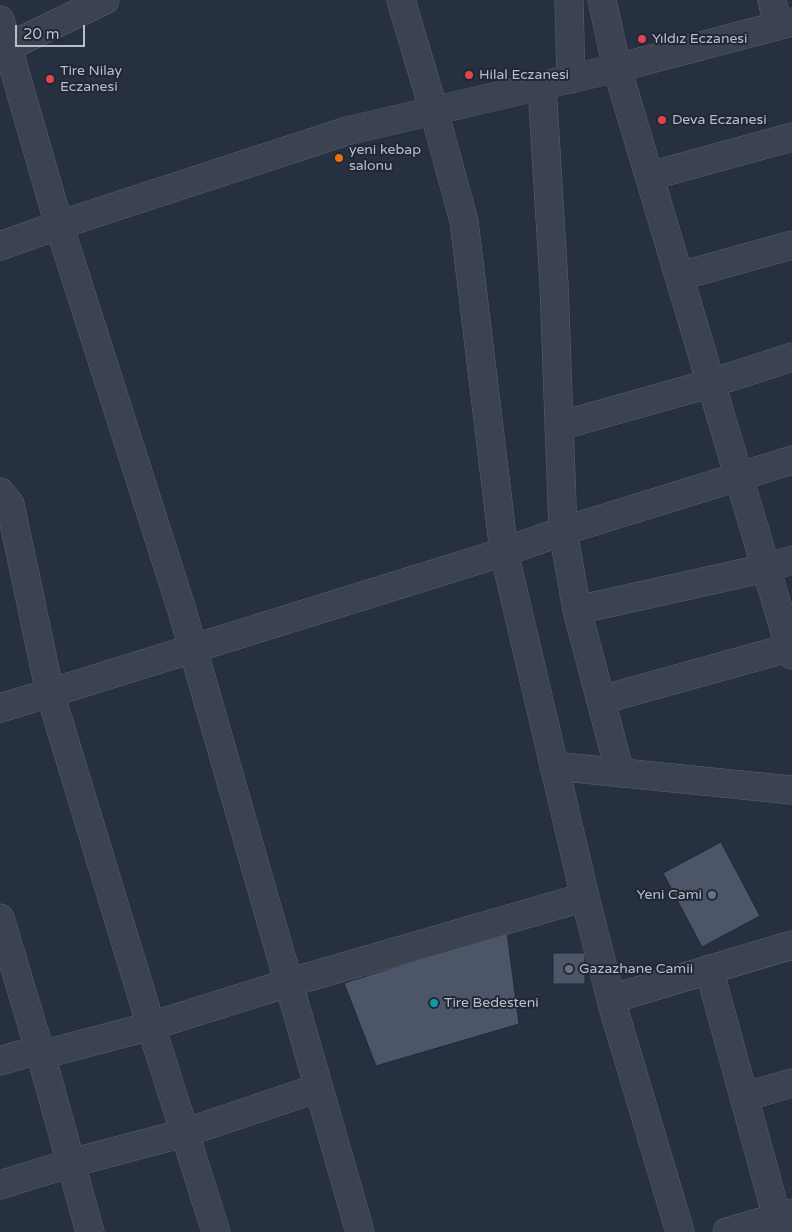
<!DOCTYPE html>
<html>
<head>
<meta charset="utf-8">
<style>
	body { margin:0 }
	#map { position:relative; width:792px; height:1232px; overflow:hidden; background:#273040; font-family:"Varela Round",sans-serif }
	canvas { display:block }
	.scale { position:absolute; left:15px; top:25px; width:70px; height:22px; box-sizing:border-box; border:2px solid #b8bdca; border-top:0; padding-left:6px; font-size:15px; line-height:18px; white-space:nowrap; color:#b8bdca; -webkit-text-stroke:4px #202735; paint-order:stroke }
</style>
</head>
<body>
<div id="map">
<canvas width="792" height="1232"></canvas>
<div class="scale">20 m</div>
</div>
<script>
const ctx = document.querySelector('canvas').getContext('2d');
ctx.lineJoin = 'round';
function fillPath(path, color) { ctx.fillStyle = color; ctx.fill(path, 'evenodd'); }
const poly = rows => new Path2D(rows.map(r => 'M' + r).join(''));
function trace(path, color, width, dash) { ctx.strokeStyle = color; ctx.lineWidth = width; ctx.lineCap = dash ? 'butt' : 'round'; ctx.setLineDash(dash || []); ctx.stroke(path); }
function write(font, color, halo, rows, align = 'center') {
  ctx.font = font + ' "Varela Round",sans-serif'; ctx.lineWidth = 4; ctx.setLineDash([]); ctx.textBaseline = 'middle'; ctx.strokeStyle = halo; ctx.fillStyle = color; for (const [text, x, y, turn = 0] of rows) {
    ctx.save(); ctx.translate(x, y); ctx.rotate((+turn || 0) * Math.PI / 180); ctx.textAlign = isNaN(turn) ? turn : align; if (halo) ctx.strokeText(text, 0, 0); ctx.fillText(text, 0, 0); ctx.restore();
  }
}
const building = poly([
	[721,842,760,916,702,947,663,873,721,842],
	[507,932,519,1024,376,1066,344,983,507,932],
	[553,953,585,953,585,984,553,984,553,953]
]);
fillPath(building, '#4d5669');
trace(building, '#222937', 1);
const minor = poly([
	[401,0,434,111,464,221,504,552,585,897,613,1007,680,1232],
	[569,0,571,79],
	[602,0,617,68,792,655],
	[772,0,778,25],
	[0,20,59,225,181,607,360,1232],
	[0,49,8,47,105,0],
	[542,86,554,284,563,531,577,610,620,773],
	[650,176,792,137],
	[0,246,59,225,347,131,617,68,792,22],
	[680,276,792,245],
	[559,426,712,383,792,357],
	[0,492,10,504,50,693,151,1026,216,1232],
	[577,610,766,568,792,560],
	[601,700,792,647],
	[0,708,50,693,504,552,563,531,792,460],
	[554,766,792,790],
	[0,918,41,1055,90,1232],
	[709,969,781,1232],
	[611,999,792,945],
	[41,1055,151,1026,288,983,585,897],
	[0,1061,40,1049],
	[744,1097,792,1083],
	[0,1185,71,1163,184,1133,318,1088],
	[727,1232,792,1213]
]);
trace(minor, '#59606d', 29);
trace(minor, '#3b4250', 28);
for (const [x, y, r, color] of [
	[642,39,5,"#e0444e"],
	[469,75,5,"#e0444e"],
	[50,79,5,"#e0444e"],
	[662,120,5,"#e0444e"],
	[339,158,5,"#e8710a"],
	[712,895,5,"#6b7280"],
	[569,969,5,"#6b7280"],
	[434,1003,5,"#0f9aa8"]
]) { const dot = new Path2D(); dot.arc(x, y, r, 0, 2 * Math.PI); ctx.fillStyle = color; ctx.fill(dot); trace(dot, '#202735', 2); }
write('14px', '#b8bdca', '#202735', [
	["Yıldız Eczanesi",652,39],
	["Tire Nilay",60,71],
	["Eczanesi",60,87],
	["Hilal Eczanesi",479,75],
	["Deva Eczanesi",672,120],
	["yeni kebap",349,150],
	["salonu",349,166],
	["Yeni Cami",702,895,"right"],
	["Gazazhane Camii",579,969],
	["Tire Bedesteni",444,1003]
], 'left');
</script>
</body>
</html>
